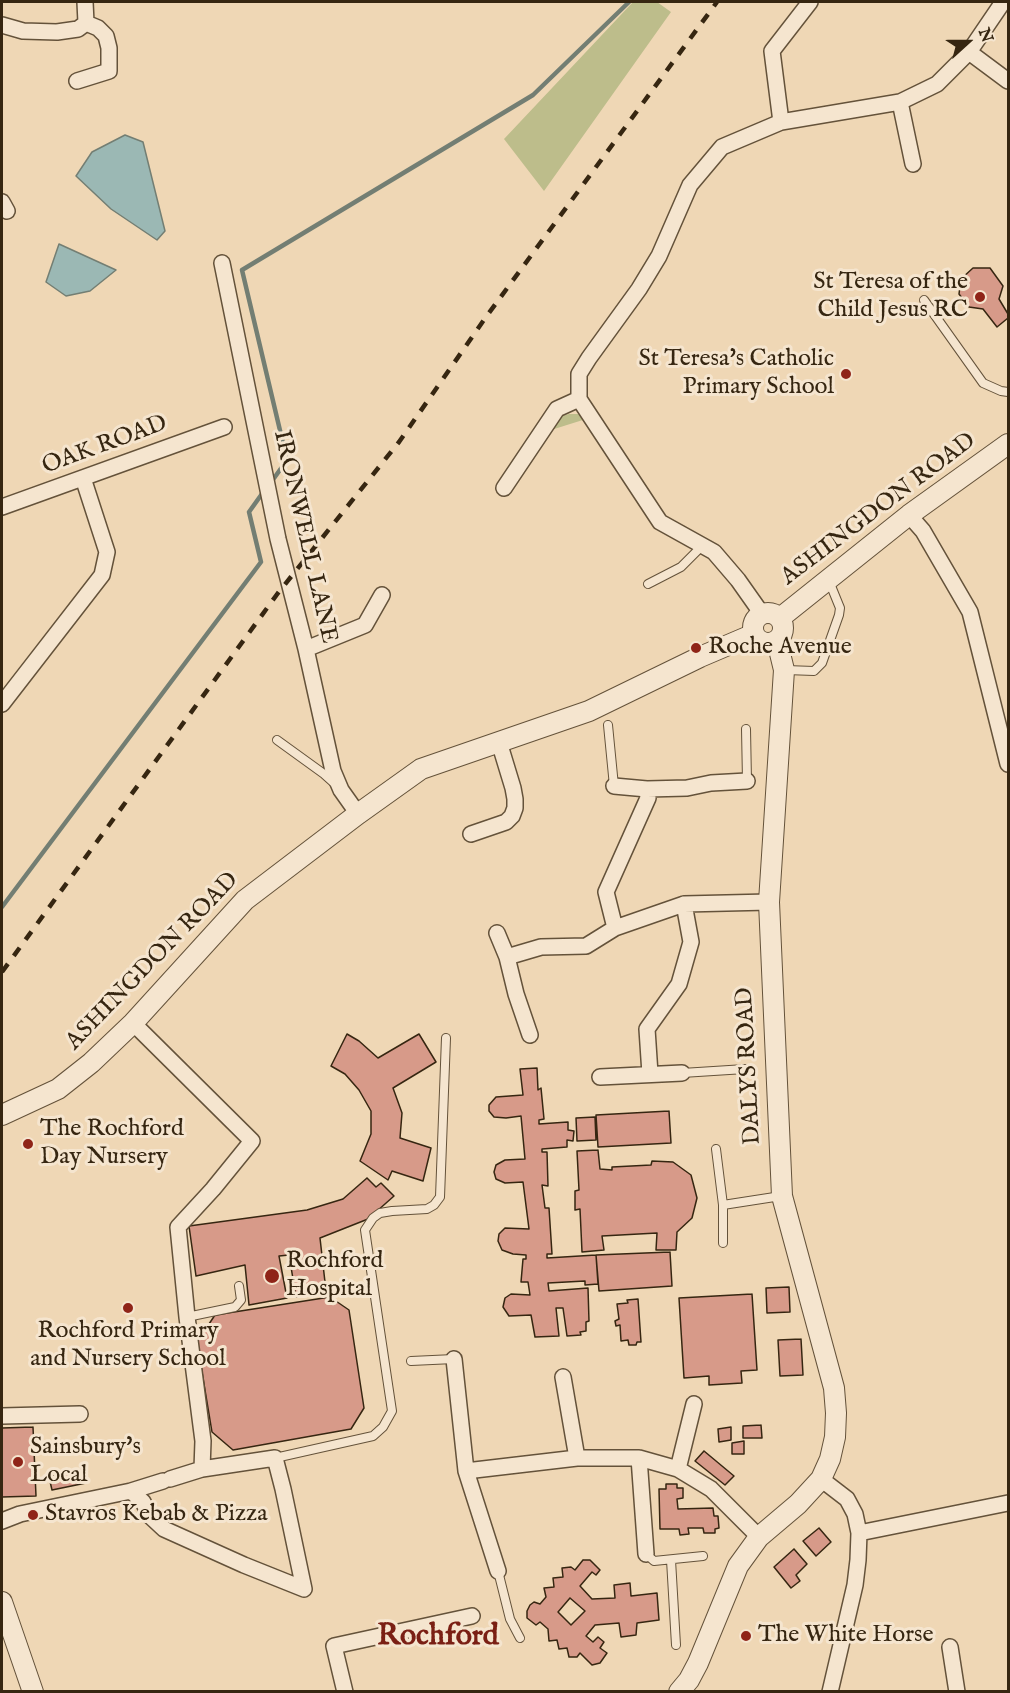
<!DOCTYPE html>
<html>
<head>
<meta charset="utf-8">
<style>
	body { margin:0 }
	#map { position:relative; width:1010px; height:1693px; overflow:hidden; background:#efd7b5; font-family:"IM FELL English",serif }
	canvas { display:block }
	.frame { position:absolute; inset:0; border:3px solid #362611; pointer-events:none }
	.north { position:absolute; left:938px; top:12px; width:60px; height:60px; -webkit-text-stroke:4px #f5e5cf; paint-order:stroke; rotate:69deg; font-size:16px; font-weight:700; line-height:24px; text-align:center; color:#362611 }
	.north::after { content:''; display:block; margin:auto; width:21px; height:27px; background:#362611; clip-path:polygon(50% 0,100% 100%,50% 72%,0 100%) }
</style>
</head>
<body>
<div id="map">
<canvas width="1010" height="1693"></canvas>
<div class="frame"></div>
<div class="north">N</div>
</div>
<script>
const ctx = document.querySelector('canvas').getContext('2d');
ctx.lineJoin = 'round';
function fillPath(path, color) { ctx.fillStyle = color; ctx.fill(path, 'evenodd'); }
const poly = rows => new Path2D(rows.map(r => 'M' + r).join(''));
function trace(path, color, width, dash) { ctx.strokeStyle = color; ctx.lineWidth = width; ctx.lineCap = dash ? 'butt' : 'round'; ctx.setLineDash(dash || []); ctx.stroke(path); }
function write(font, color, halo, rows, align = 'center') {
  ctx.font = font + ' "IM FELL English",serif'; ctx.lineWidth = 6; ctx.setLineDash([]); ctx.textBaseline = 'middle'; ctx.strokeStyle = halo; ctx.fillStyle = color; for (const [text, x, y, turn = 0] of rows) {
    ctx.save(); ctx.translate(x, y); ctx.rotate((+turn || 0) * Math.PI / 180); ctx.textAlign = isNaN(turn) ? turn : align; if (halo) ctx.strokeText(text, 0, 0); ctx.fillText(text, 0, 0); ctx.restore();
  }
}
fillPath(poly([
	[633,2,657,2,671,12,544,191,504,139],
	[569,414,578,414,586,419,551,430,557,421,562,416]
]), '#bdbd8b');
const water = poly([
	[125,135,143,142,165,231,157,240,111,209,76,176,92,152,125,135],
	[59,244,116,270,90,291,66,296,46,282,59,244]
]);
fillPath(water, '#9bb8b4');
trace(water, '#737e73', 1.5);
trace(poly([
	[272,481,287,460,242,270,533,95,629,2],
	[2,907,261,562,249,512,264,491]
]), '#737e73', 4.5);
const building = poly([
	[973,268,990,268,1003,286,999,299,1008,314,1008,318,997,327,983,309,969,307,959,294,961,279,973,268],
	[347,1034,359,1041,378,1058,419,1034,436,1062,393,1088,402,1113,400,1138,431,1148,423,1181,392,1171,388,1180,360,1161,371,1134,371,1111,359,1090,345,1074,331,1066,347,1034],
	[537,1068,538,1090,541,1088,544,1119,539,1120,539,1124,568,1122,568,1130,574,1131,573,1141,567,1140,567,1147,542,1149,542,1152,547,1152,548,1186,542,1185,545,1208,549,1208,552,1254,547,1254,547,1258,596,1255,598,1284,585,1285,585,1281,548,1283,549,1291,588,1288,589,1321,586,1322,586,1331,580,1332,581,1335,567,1336,563,1308,556,1308,559,1336,535,1337,531,1315,509,1316,503,1307,505,1298,511,1294,530,1295,528,1282,521,1282,523,1259,526,1259,526,1255,513,1254,502,1250,498,1241,499,1234,505,1228,529,1229,523,1182,505,1183,496,1179,494,1172,496,1165,505,1160,525,1159,521,1116,506,1118,494,1117,489,1111,489,1105,496,1097,523,1095,520,1069,537,1068],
	[669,1111,671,1143,598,1147,596,1115,669,1111],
	[595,1117,596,1140,577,1141,576,1118,595,1117],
	[598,1150,600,1169,612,1170,612,1167,651,1165,652,1161,673,1162,691,1175,697,1198,692,1218,677,1232,676,1250,656,1250,657,1233,602,1236,604,1250,582,1252,580,1209,575,1210,575,1191,579,1190,577,1151,598,1150],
	[367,1178,376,1187,381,1183,394,1196,368,1219,320,1238,326,1291,296,1297,289,1255,279,1256,287,1298,249,1305,245,1265,196,1276,189,1226,307,1210,343,1199,367,1178],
	[670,1252,672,1286,599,1291,596,1255,670,1252],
	[789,1287,790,1312,767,1313,766,1288,789,1287],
	[752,1294,757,1370,741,1371,742,1383,709,1385,709,1376,684,1378,679,1298,752,1294],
	[330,1297,349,1310,364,1408,351,1429,233,1450,212,1432,197,1342,215,1315,330,1297],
	[638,1299,641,1342,637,1342,636,1345,629,1345,628,1340,621,1341,620,1325,616,1326,615,1321,619,1319,617,1304,628,1303,627,1300,638,1299],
	[801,1339,803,1375,780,1376,778,1340,801,1339],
	[761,1425,762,1438,743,1438,743,1426,761,1425],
	[33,1427,36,1496,2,1497,2,1428,33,1427],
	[731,1427,731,1440,719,1442,718,1429,731,1427],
	[744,1441,744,1454,732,1454,732,1443,744,1441],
	[704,1451,734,1476,725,1485,695,1461,704,1451],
	[83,1469,86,1483,52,1490,49,1477,83,1469],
	[666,1484,677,1484,677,1488,683,1488,683,1498,677,1499,678,1509,713,1508,714,1516,718,1516,719,1528,715,1529,715,1533,704,1533,703,1528,688,1528,689,1534,680,1535,679,1529,660,1529,659,1489,666,1489,666,1484],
	[819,1528,831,1542,816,1556,803,1541,819,1528],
	[794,1549,807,1564,796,1575,800,1581,791,1588,774,1567,794,1549],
	[583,1560,590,1560,600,1570,596,1575,592,1572,580,1586,592,1599,615,1598,614,1585,630,1583,631,1596,657,1593,659,1620,637,1623,636,1635,621,1637,619,1623,595,1625,586,1636,593,1642,598,1637,604,1642,600,1648,607,1653,600,1663,592,1665,580,1653,577,1657,569,1657,567,1648,559,1649,557,1640,549,1641,548,1629,540,1622,536,1625,527,1618,527,1611,530,1605,534,1602,540,1604,546,1597,544,1588,554,1587,553,1578,563,1577,562,1568,571,1567,575,1570,583,1560],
	[570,1598,585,1611,571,1625,558,1612,570,1598]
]);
fillPath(building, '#d79a89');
trace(building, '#362611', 1.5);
const service = poly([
	[924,300,983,383,1001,391,1008,392],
	[648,584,681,567,702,546],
	[786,670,814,671,822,663,839,615,840,608,829,581],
	[608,725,614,786],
	[746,729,747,781],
	[277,740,324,774,334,783],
	[682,1073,745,1069],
	[716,1149,723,1205,723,1243],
	[723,1205,781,1196],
	[187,1317,235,1307,241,1300,239,1286],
	[411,1361,454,1359],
	[275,1458,373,1436,383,1427,392,1411,365,1230,373,1218,380,1213,392,1211,427,1209,434,1205,440,1197,446,1038],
	[646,1554,654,1561,703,1556],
	[671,1560,676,1645],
	[498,1571,510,1619,520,1638]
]);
const minor = poly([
	[2,25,23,31,57,32,78,29,86,23,85,2],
	[969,52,1008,81],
	[77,81,109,71,109,48,106,36,98,28,86,23],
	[900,102,913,164],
	[781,122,772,51,810,2],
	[2,202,7,211],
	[222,263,278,539,306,649,333,771,341,790,358,814],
	[579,399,660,522,714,552,738,580,762,614],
	[504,488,557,409,579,399,579,374,589,358,639,289,659,256,690,185,722,147,781,122,900,102,937,84,969,52,1003,2],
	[2,507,224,427],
	[909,515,923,531,970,612,1008,764],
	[306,649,365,625,382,595],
	[2,704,102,575,107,552,83,478],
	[614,786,647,789,687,788,711,783,747,781],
	[471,834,506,822,512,816,515,808,515,799,513,788,499,742],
	[615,928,606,892,648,798,647,789],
	[497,933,507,957,516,994,530,1035],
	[507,957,541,947,586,946,615,928,684,904,769,902],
	[133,1023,252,1141,213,1189,178,1227,187,1317,203,1441,202,1469,170,1479],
	[650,1074,647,1029,679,984,691,942,684,904],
	[600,1077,682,1073],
	[454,1359,466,1471,498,1571],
	[563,1377,577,1458],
	[2,1416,80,1414],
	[639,1458,646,1554],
	[678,1469,694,1404],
	[466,1471,577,1458,639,1458,678,1469,711,1489,759,1537],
	[821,1479,847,1499,855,1514,859,1533,858,1560,855,1585,830,1692],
	[131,1491,163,1481],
	[2,1521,20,1514,131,1491,143,1502,150,1516,164,1529,244,1565,304,1589,283,1489,275,1458,202,1469],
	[859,1533,1008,1503],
	[950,1647,957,1692],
	[345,1692,334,1646,472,1616]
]);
const tertiary = poly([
	'753 628a15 15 0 1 1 30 0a15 15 0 1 1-30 0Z',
	[780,618,909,515,1008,444],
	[2,1115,58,1089,91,1063,133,1023,245,900,358,814,421,769,589,711,700,657,754,634],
	[2,1602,33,1692],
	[679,1692,689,1680,698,1663,738,1566,759,1537,798,1504,821,1479,830,1459,835,1437,836,1413,834,1388,782,1196,769,902,784,670,777,641]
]);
trace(service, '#64523a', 10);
trace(minor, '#64523a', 18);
trace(tertiary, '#64523a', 22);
trace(service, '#f5e5cf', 8);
trace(minor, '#f5e5cf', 15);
trace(tertiary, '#f5e5cf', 20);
trace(poly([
	[2,972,278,593,399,442,486,317,717,2]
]), '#362611', 4.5, [10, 10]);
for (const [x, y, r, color] of [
	[980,297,6,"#8f2418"],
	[846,374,6,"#8f2418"],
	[696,648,6,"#8f2418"],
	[28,1144,6,"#8f2418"],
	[272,1276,8,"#8f2418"],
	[128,1308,6,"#8f2418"],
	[18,1462,6,"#8f2418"],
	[33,1515,6,"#8f2418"],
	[746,1636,6,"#8f2418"]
]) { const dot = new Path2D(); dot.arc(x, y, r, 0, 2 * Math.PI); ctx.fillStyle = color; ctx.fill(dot); trace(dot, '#f5e5cf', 2); }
write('24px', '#362611', '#f5e5cf', [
	["St Teresa of the",968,283,"right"],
	["Child Jesus RC",968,311,"right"],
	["St Teresa's Catholic",834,360,"right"],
	["Primary School",834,388,"right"],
	["Roche Avenue",708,648],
	["The Rochford",40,1130],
	["Day Nursery",40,1158],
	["Rochford",286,1262],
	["Hospital",286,1290],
	["Rochford Primary",128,1332,"center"],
	["and Nursery School",128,1360,"center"],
	["Sainsbury's",30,1448],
	["Local",30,1476],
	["Stavros Kebab & Pizza",45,1515],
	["The White Horse",758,1636]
], 'left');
write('24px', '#362611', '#f5e5cf', [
	["OAK ROAD",105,446,-20],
	["ASHINGDON ROAD",879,510,-37],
	["IRONWELL LANE",304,537,77],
	["ASHINGDON ROAD",153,962,-46],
	["DALYS ROAD",750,1066,-93]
]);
write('bold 30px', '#7a1f14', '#f5e5cf', [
	["Rochford",438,1638]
]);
</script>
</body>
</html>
